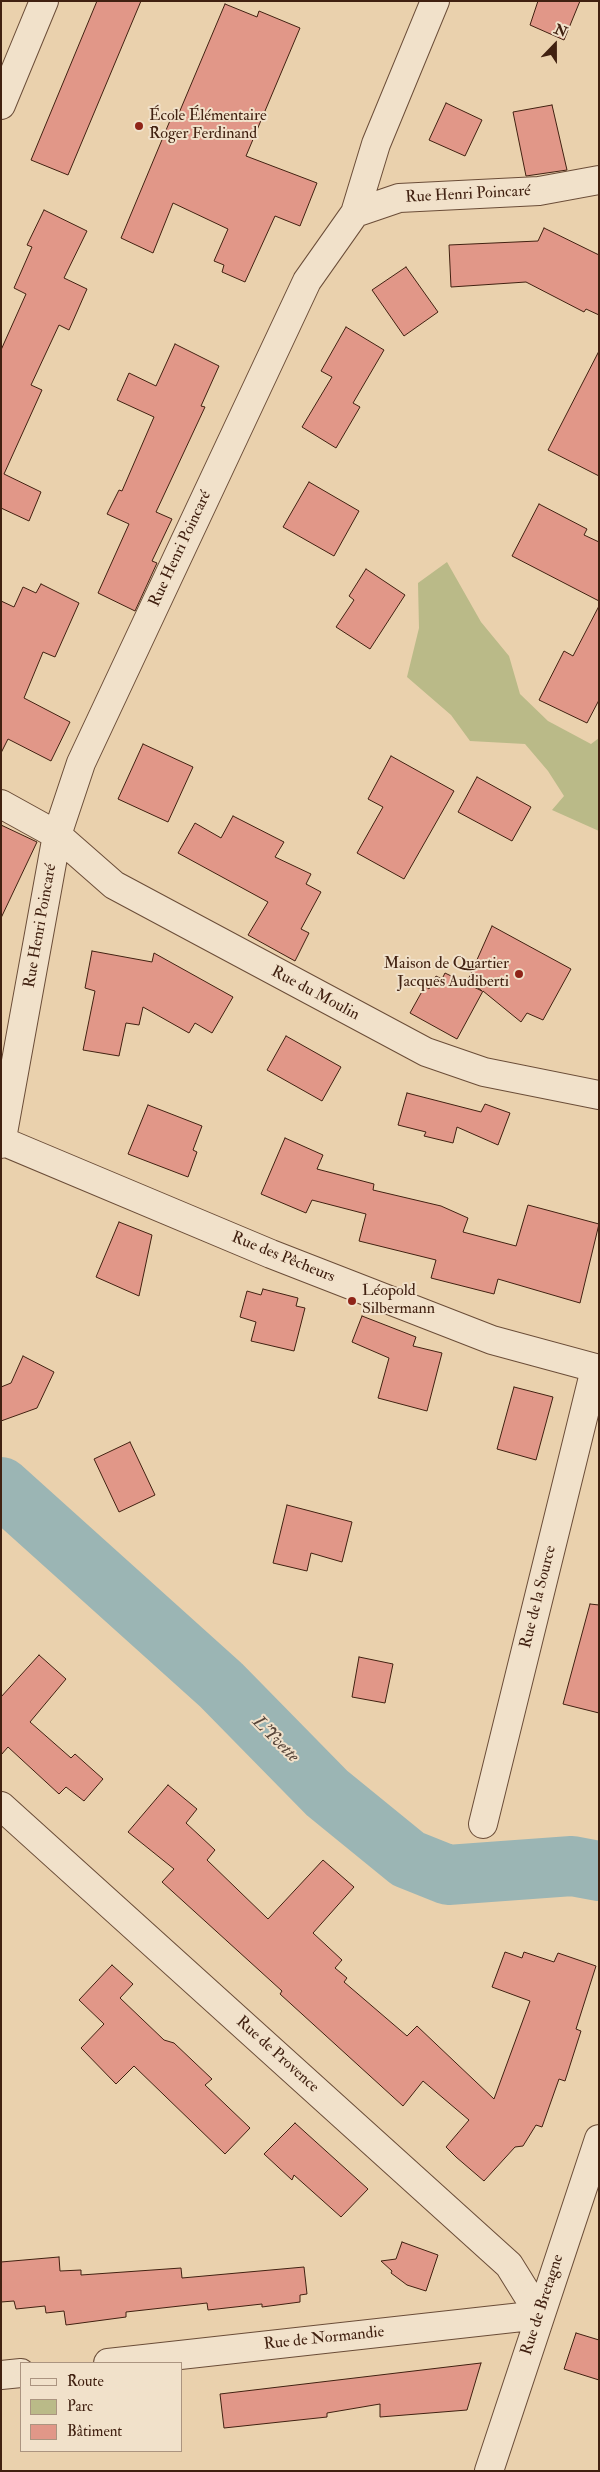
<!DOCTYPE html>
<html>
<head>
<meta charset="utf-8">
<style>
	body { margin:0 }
	#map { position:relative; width:600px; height:2472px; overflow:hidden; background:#ead1ad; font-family:"IM FELL Double Pica",serif }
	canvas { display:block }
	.frame { position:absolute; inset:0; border:2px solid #412111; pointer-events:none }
	.legend { position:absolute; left:20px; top:2362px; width:162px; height:90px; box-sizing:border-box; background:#f1e1ca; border:1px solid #ab9480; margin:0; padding:6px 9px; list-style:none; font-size:15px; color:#412111 }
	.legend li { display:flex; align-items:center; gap:10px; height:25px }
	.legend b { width:25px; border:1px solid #ab9480 }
	.north { position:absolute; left:530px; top:20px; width:50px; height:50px; -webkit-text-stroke:4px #f1e1ca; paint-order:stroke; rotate:22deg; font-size:14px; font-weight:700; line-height:20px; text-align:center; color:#412111 }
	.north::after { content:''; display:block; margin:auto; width:18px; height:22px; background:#412111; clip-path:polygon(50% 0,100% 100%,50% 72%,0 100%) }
</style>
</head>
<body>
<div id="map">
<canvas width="600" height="2472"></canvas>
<div class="frame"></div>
<ul class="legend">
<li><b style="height:6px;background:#f1e1ca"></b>Route</li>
<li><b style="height:14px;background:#baba88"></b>Parc</li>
<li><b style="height:14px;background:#e19788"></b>Bâtiment</li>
</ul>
<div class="north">N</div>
</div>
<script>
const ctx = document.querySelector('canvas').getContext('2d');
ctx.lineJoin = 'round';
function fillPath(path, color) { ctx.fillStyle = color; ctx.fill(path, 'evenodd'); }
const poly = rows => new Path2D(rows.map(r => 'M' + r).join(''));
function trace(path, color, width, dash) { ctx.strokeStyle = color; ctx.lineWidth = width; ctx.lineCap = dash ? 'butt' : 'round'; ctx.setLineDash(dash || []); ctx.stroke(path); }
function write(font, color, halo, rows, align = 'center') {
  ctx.font = font + ' "IM FELL Double Pica",serif'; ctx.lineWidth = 4; ctx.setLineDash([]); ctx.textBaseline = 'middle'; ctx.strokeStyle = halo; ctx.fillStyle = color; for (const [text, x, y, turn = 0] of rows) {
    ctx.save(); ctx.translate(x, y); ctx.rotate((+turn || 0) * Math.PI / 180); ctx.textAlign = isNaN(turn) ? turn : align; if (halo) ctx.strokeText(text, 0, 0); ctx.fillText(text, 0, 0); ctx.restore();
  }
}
fillPath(poly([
	[447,562,481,622,509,656,520,694,548,721,591,744,599,738,599,831,552,810,564,796,548,771,525,744,470,741,451,715,407,677,419,628,418,583]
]), '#baba88');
trace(poly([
	[1,1487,221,1685,327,1793,408,1859,448,1875,572,1866,599,1871]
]), '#9bb5b4', 60);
const building = poly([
	[97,1,141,1,68,175,31,160,97,1],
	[538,1,580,1,564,40,530,25,538,1],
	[225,4,257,17,259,11,300,28,246,156,317,183,300,226,275,216,245,282,222,272,224,265,214,261,228,229,173,203,153,253,121,238,174,111,179,113,225,4],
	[446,103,482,120,465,156,429,140,446,103],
	[552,105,567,170,526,176,513,112,552,105],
	[44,210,87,231,64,278,87,289,69,330,59,325,31,385,42,390,4,474,41,492,29,521,1,508,1,350,26,294,14,288,32,247,27,245,44,210],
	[544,228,599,255,599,315,586,309,584,312,526,282,451,287,449,245,538,241,544,228],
	[406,267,438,312,404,336,372,290,406,267],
	[346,327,384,350,353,403,360,407,336,448,302,427,332,377,321,371,346,327],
	[175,344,219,366,201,406,205,407,156,512,172,519,152,561,157,563,135,611,98,593,129,524,107,514,119,490,122,491,154,417,117,400,129,373,156,386,175,344],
	[599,351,599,476,548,450,599,351],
	[309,482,359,511,334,556,283,527,309,482],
	[539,504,587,529,584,535,599,542,599,601,512,556,539,504],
	[366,569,405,595,370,649,336,627,354,600,349,596,366,569],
	[41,584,79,603,55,657,43,652,24,698,70,722,51,761,8,739,1,753,1,601,14,607,23,587,36,593,41,584],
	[599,606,599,700,587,723,539,700,564,651,573,656,599,606],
	[143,744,193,767,168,822,118,799,143,744],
	[391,756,454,791,404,879,357,853,383,807,368,799,391,756],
	[477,777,531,807,512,841,458,812,477,777],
	[233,816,284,842,275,857,311,874,306,884,321,892,301,929,309,933,295,961,248,935,268,902,178,853,195,823,221,838,233,816],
	[1,825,37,842,1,918,1,825],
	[492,926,571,969,543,1020,527,1013,521,1022,483,991,457,1039,410,1013,425,986,429,989,436,976,442,979,445,973,482,991,468,980,492,926],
	[92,951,152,962,154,953,233,997,212,1033,195,1023,189,1033,143,1007,139,1025,126,1023,119,1056,83,1050,95,991,85,988,92,951],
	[286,1036,341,1067,322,1101,267,1070,286,1036],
	[407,1093,481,1112,485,1104,510,1113,498,1145,457,1127,453,1143,424,1136,426,1132,398,1125,407,1093],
	[148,1105,202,1126,193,1150,197,1152,188,1177,128,1154,148,1105],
	[285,1138,323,1155,317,1169,374,1184,373,1190,441,1206,468,1218,463,1232,516,1246,528,1205,599,1224,580,1303,498,1279,494,1294,431,1278,436,1260,359,1241,366,1214,312,1200,306,1213,261,1194,285,1138],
	[119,1222,152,1235,139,1296,96,1277,119,1222],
	[263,1289,298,1298,296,1306,305,1308,294,1351,251,1341,256,1322,240,1317,247,1291,261,1295,263,1289],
	[362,1316,416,1337,413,1346,442,1353,427,1411,378,1398,389,1358,352,1342,362,1316],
	[23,1356,54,1372,37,1408,1,1421,1,1387,11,1383,23,1356],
	[514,1387,553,1397,536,1460,497,1449,514,1387],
	[130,1442,155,1495,119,1512,94,1459,130,1442],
	[287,1505,352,1522,342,1562,311,1553,307,1571,273,1563,287,1505],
	[590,1604,599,1605,599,1713,563,1704,590,1604],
	[39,1655,66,1679,30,1722,71,1758,75,1754,103,1779,84,1801,66,1787,59,1794,8,1747,1,1755,1,1697,39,1655],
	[359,1657,393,1664,385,1703,352,1697,359,1657],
	[168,1785,197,1809,186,1823,215,1850,207,1860,268,1919,323,1860,354,1887,313,1933,342,1960,335,1968,347,1978,344,1982,407,2036,417,2026,494,2099,530,2001,492,1987,505,1952,522,1958,524,1952,554,1962,558,1953,596,1966,576,2029,581,2031,565,2081,559,2079,542,2127,536,2125,523,2146,515,2147,484,2181,456,2157,446,2147,469,2120,423,2081,403,2106,280,1994,282,1991,162,1882,174,1869,128,1832,168,1785],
	[112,1965,133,1984,120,1998,164,2040,174,2043,212,2079,205,2085,250,2128,225,2154,134,2066,116,2084,81,2048,104,2024,79,2000,112,1965],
	[295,2123,368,2189,341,2217,294,2175,292,2180,264,2154,295,2123],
	[402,2242,438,2255,426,2291,407,2285,391,2273,392,2271,381,2261,396,2259,402,2242],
	[59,2257,60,2271,81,2270,81,2275,181,2268,182,2278,304,2267,307,2294,300,2295,300,2302,262,2307,262,2304,208,2310,207,2303,126,2312,126,2317,66,2325,64,2311,46,2313,45,2306,16,2309,14,2301,1,2302,1,2262,59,2257],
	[576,2333,599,2340,599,2380,564,2369,576,2333],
	[481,2363,467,2410,380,2417,380,2404,327,2413,327,2417,224,2428,220,2394,481,2363]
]);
fillPath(building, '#e19788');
trace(building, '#412111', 1);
const minor = poly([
	[1,105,44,1],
	[355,213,376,144,435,1],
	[1,804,57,835,114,885,426,1052,484,1072,599,1095],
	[2,1141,271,1254,492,1340,599,1369],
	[1,1144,57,835,81,763,307,281,355,213,399,198,539,191,599,180],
	[1,1806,509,2265,540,2315],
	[483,1824,595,1369],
	[108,2363,540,2315],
	[1,2375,21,2373],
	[489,2471,599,2139]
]);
trace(minor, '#6b4d38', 30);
trace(minor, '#f1e1ca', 28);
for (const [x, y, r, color] of [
	[139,126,5,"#8f2418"],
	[519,974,5,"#8f2418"],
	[352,1301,5,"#8f2418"]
]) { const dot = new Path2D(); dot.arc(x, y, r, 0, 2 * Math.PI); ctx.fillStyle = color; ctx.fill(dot); trace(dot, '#f1e1ca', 2); }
write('16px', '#412111', '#f1e1ca', [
	["École Élémentaire",149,117],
	["Roger Ferdinand",149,135],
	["Maison de Quartier",509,965,"right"],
	["Jacques Audiberti",509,983,"right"],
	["Léopold",362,1292],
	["Silbermann",362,1310]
], 'left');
write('16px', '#412111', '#f1e1ca', [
	["Rue Henri Poincaré",468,195,-3],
	["Rue Henri Poincaré",181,549,-65],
	["Rue Henri Poincaré",41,926,-80],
	["Rue du Moulin",315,994,28],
	["Rue des Pêcheurs",283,1258,22],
	["Rue de la Source",539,1597,-76],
	["Rue de Provence",277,2055,42],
	["Rue de Bretagne",543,2305,-72],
	["Rue de Normandie",324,2339,-6]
]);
write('italic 18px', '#58463a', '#f1e1ca', [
	["L'Yvette",275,1740,45]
]);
</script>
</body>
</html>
